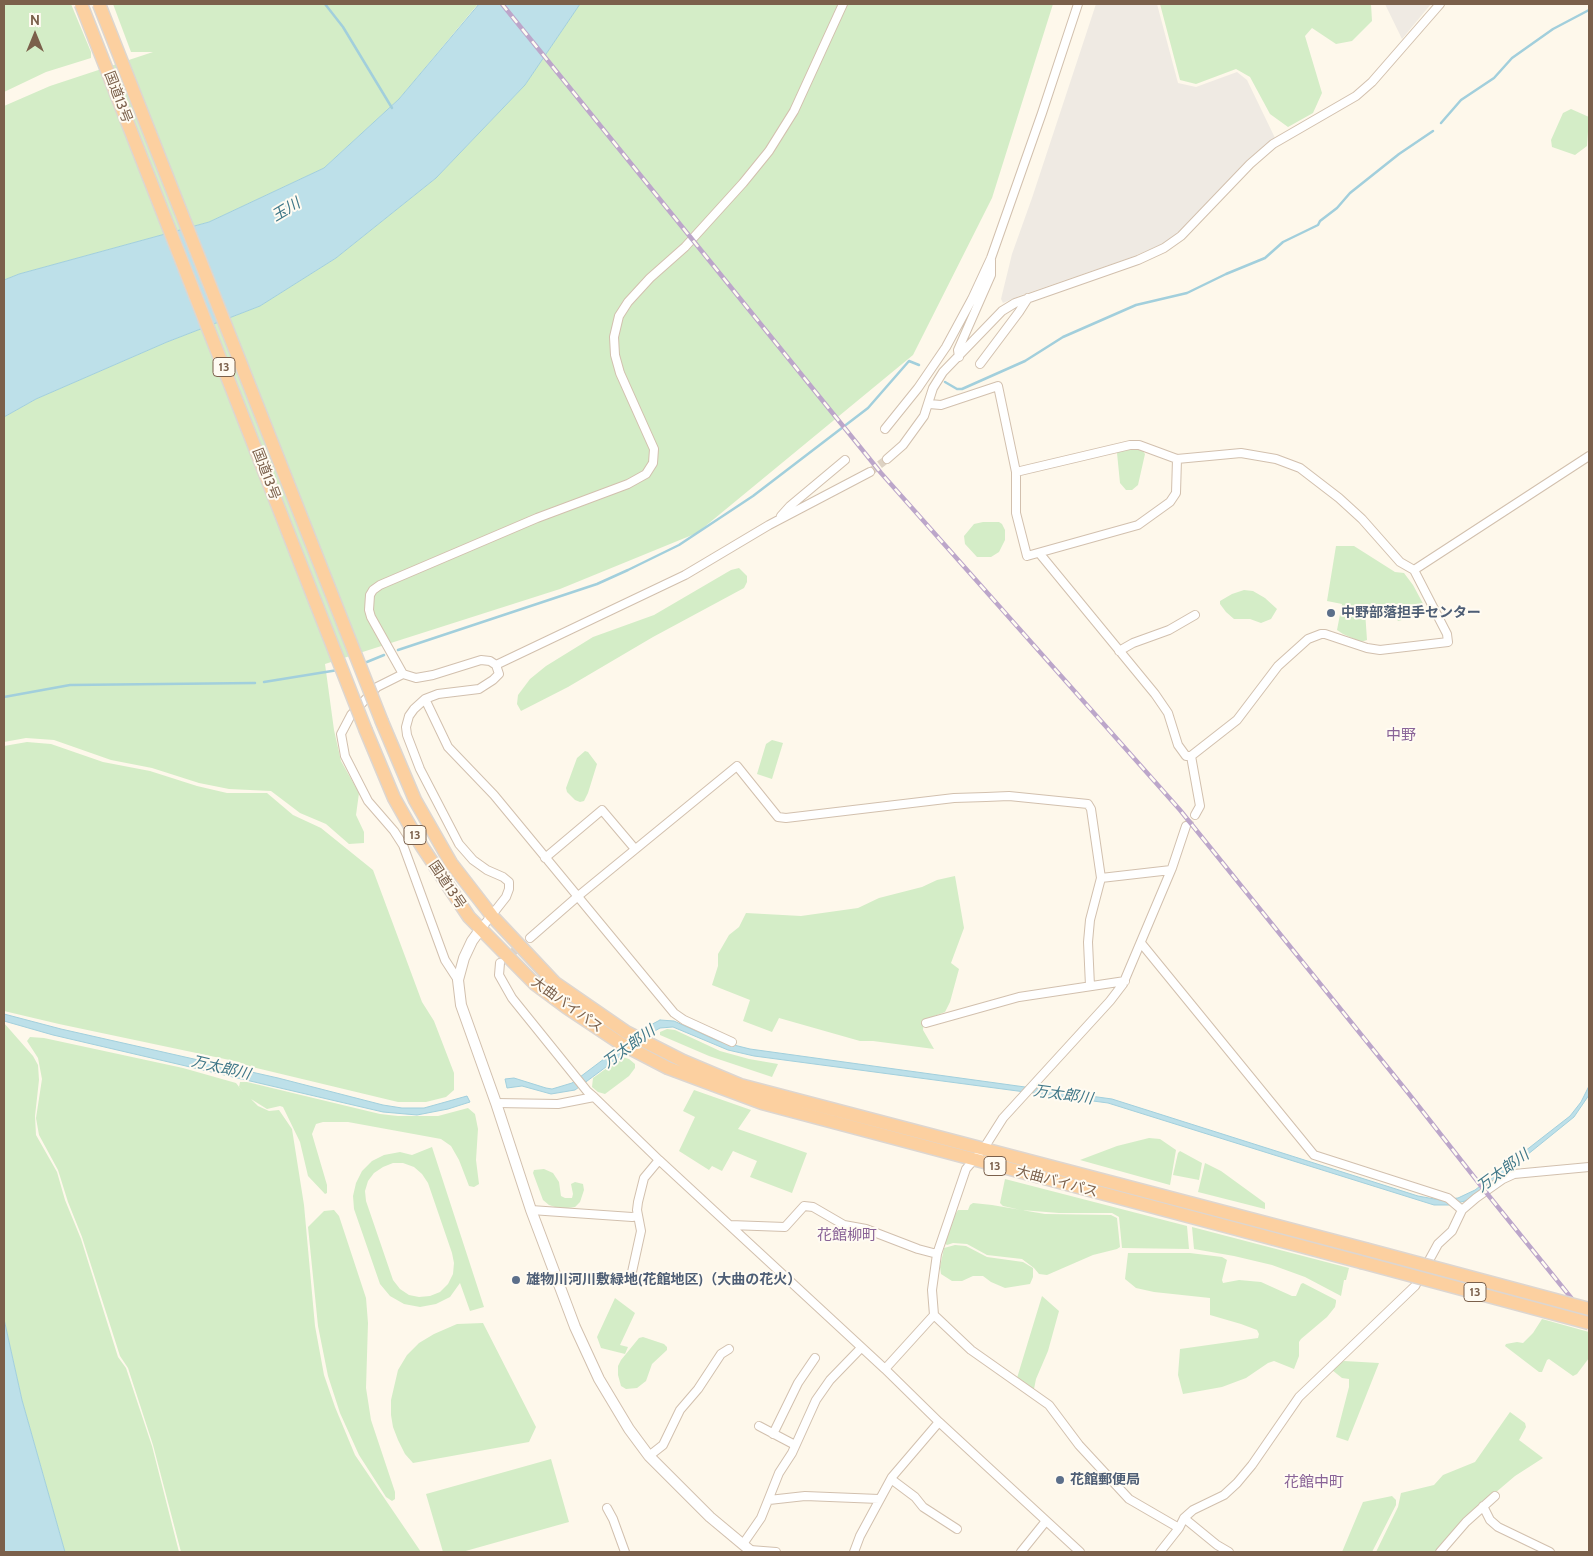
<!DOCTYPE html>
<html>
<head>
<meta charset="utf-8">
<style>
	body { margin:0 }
	#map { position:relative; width:1593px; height:1556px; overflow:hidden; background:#fef8eb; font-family:Cabin,sans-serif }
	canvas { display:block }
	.frame { position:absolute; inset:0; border:5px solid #7b604b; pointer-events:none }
	.north { position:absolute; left:10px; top:10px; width:50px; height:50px; -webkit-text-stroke:4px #fffbf2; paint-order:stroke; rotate:0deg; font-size:14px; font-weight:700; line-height:20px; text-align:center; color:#7b604b }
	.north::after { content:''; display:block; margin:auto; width:18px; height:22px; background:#7b604b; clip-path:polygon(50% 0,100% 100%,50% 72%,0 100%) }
</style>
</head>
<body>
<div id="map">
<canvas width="1593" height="1556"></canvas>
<div class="frame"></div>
<div class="north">N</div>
</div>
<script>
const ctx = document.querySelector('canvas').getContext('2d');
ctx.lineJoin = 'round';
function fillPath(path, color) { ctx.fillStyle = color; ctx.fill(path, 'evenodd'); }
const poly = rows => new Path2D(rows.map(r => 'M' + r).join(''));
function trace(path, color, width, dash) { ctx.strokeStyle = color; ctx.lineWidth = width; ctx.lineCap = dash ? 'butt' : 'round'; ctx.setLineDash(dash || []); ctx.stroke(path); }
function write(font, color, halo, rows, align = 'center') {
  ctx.font = font + ' Cabin,"Noto Sans JP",sans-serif'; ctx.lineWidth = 4; ctx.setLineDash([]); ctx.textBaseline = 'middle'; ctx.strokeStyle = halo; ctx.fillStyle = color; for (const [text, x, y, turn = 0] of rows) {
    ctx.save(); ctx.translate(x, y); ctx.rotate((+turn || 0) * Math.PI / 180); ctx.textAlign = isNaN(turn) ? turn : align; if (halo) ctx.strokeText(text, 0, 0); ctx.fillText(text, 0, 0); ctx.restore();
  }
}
fillPath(poly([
	[1096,4,1157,4,1178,83,1196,87,1237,72,1247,80,1275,138,1249,160,1181,232,1162,244,1132,257,1019,296,1003,303,1001,299,1012,254,1032,198],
	[1385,4,1431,4,1402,39]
]), '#efeae3');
fillPath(poly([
	[4,4,71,4,91,52,91,58,46,72,4,92],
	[113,4,478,4,399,99,324,168,209,222,19,274,4,280,4,106,50,86,153,52,131,52],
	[580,4,1053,4,992,198,913,355,697,533,560,589,325,664,334,730,341,761,359,793,356,815,364,832,364,843,349,844,326,824,300,813,271,791,229,789,199,783,152,768,111,760,54,740,26,738,4,742,4,417,36,399,167,342,260,306,336,258,436,178,525,85],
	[1160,4,1371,4,1372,21,1352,41,1336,44,1312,28,1305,36,1322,93,1313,113,1288,127,1270,114,1250,77,1236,69,1196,84,1180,80],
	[1571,109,1589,117,1587,146,1575,155,1552,147,1551,140,1563,113],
	[1140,447,1145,454,1138,485,1132,490,1126,490,1120,483,1117,453,1120,450],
	[983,522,999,522,1002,524,1005,530,1005,540,999,552,991,557,977,557,965,544,964,536,974,524],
	[1336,546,1354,546,1395,572,1404,573,1413,585,1427,611,1417,616,1398,621,1396,618,1394,608,1365,611,1367,640,1361,642,1343,634,1337,630,1342,604,1327,601],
	[739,568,747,576,747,582,744,588,653,637,568,687,521,711,517,704,518,695,530,679,546,666,593,637,654,615,731,570],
	[1244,590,1253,591,1265,598,1277,609,1271,619,1261,623,1250,619,1234,619,1226,612,1220,604,1220,601,1232,594],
	[772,740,783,743,772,779,757,774,766,744],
	[27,742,51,744,103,762,150,771,197,786,227,793,267,793,293,815,321,828,373,870,422,1002,434,1021,454,1073,454,1090,446,1097,426,1102,398,1102,248,1066,239,1062,59,1024,4,1011,4,746],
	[585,751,588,752,597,764,588,793,584,801,580,802,575,800,567,792,566,788,577,758],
	[955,876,964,928,951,963,959,969,950,1002,945,1012,924,1020,923,1030,934,1049,873,1041,860,1041,779,1018,772,1032,743,1021,750,1000,712,985,718,966,718,954,729,935,739,927,746,913,801,916,858,908,879,898,922,887,937,880],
	[4,1023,33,1056,38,1065,39,1080,35,1116,36,1135,57,1172,65,1200,81,1239,118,1357,126,1368,152,1446,179,1552,65,1552,22,1400,4,1319],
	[667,1029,675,1030,720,1051,749,1059,778,1064,772,1077,709,1056,660,1035,660,1032],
	[30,1037,44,1038,183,1068,236,1083,244,1093,239,1087,240,1082,247,1082,380,1114,398,1116,438,1116,468,1108,475,1114,478,1129,476,1160,479,1184,474,1187,469,1186,459,1160,451,1146,441,1139,348,1122,323,1122,316,1124,312,1134,327,1185,327,1193,325,1194,308,1176,300,1142,283,1107,280,1106,267,1109,251,1099,258,1106,269,1111,279,1110,292,1129,304,1205,315,1326,324,1375,335,1407,355,1455,421,1552,181,1552,153,1445,128,1368,120,1356,82,1237,68,1202,58,1170,39,1135,36,1118,42,1079,38,1058,27,1041],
	[622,1057,629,1059,635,1064,635,1068,629,1076,605,1094,598,1092,592,1087,593,1078],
	[694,1090,751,1110,738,1129,807,1153,792,1193,750,1177,757,1161,733,1151,722,1171,712,1166,709,1170,679,1151,695,1117,683,1111],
	[1149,1138,1160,1139,1176,1150,1170,1185,1080,1160,1117,1146],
	[432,1147,484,1307,470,1311,460,1283,450,1297,436,1304,420,1307,404,1304,390,1296,380,1284,354,1209,353,1196,356,1183,362,1171,372,1161,384,1155,400,1152,412,1155],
	[393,1163,403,1163,414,1167,422,1174,428,1183,452,1253,454,1263,453,1274,448,1284,440,1292,430,1296,419,1297,409,1295,400,1289,393,1280,366,1201,365,1191,368,1181,374,1173,383,1167],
	[1180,1151,1202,1163,1199,1180,1173,1175,1178,1153],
	[1205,1163,1221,1171,1265,1203,1265,1209,1198,1192],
	[544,1169,553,1173,559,1182,561,1196,565,1198,572,1198,573,1194,571,1184,575,1182,583,1184,584,1190,580,1202,575,1207,561,1209,549,1205,543,1200,533,1173,534,1170],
	[1005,1179,1187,1226,1189,1249,1122,1248,1119,1217,1112,1213,1059,1213,1021,1210,1003,1206,1000,1203],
	[973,1203,992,1205,1045,1214,1111,1215,1117,1218,1120,1247,1117,1249,1093,1255,1047,1275,1039,1274,1034,1268,1022,1259,987,1255,967,1244,953,1243,947,1245,944,1243,954,1216,958,1210,968,1210,970,1205],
	[334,1210,339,1216,366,1298,368,1323,366,1388,371,1420,395,1492,395,1499,392,1501,386,1497,359,1455,340,1413,328,1376,318,1326,308,1227,324,1211],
	[1192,1227,1349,1268,1346,1280,1344,1280,1341,1296,1305,1277,1272,1265,1234,1256,1194,1249],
	[955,1245,966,1246,987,1257,1023,1262,1033,1268,1033,1277,1030,1284,1005,1288,991,1282,983,1276,973,1276,962,1281,952,1281,941,1274,940,1267,944,1248],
	[1128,1253,1190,1253,1222,1257,1227,1260,1222,1280,1223,1283,1239,1280,1261,1282,1292,1296,1296,1296,1301,1284,1303,1283,1336,1300,1336,1302,1335,1307,1327,1317,1301,1339,1299,1342,1299,1356,1294,1369,1274,1361,1268,1363,1246,1378,1222,1387,1183,1394,1178,1375,1180,1349,1258,1338,1259,1334,1257,1330,1241,1324,1210,1315,1210,1298,1154,1292,1136,1288,1125,1279],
	[1042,1296,1059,1311,1048,1351,1036,1379,1034,1389,1031,1390,1017,1378],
	[615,1298,635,1313,620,1345,628,1347,625,1354,601,1348,597,1337],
	[1542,1319,1589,1332,1589,1358,1577,1374,1573,1376,1549,1359,1547,1360,1542,1372,1539,1372,1505,1346,1506,1344,1517,1342,1523,1343,1533,1333],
	[483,1323,536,1427,529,1442,413,1463,405,1454,398,1440,393,1427,391,1415,391,1400,398,1370,407,1355,419,1343,434,1334,457,1324],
	[643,1337,664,1344,667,1347,667,1350,652,1364,646,1381,637,1388,626,1389,621,1386,618,1375,618,1366,621,1360,639,1338],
	[1344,1361,1379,1363,1348,1441,1336,1437,1349,1387,1349,1379,1342,1378,1332,1370,1338,1364],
	[1510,1412,1525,1423,1526,1427,1519,1440,1543,1458,1515,1476,1495,1493,1437,1552,1376,1552,1398,1507,1401,1493,1434,1485,1443,1475,1475,1462],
	[551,1459,569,1522,462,1552,443,1552,426,1494],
	[1392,1496,1396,1500,1396,1505,1372,1552,1342,1552,1363,1502]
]), '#d4edc7');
const water = poly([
	[479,4,580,4,525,85,436,178,336,258,260,306,167,342,36,399,4,417,4,280,19,274,209,222,324,168,399,99,479,4],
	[4,1014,61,1029,278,1078,383,1105,402,1108,424,1108,467,1096,470,1102,448,1109,417,1115,383,1112,53,1035,4,1021,4,1014],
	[660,1020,674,1021,718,1041,750,1049,1112,1099,1418,1196,1440,1200,1458,1198,1475,1190,1570,1116,1581,1102,1589,1086,1589,1095,1574,1117,1480,1193,1465,1201,1449,1205,1434,1205,1108,1103,754,1056,728,1050,673,1027,660,1028,653,1032,575,1090,551,1094,522,1086,507,1088,505,1079,514,1078,546,1088,552,1089,572,1083,645,1028,660,1020],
	[4,1319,22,1400,65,1552,4,1552,4,1319]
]);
fillPath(water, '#bde0e9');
trace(water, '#a2cfdc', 1);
trace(poly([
	[325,4,343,27,392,108],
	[1441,123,1461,100,1494,78,1512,58,1553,29,1589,10],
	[945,382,957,389,962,389,1025,361,1063,337,1136,305,1187,293,1226,274,1265,258,1283,242,1318,225,1320,221,1337,208,1350,193,1399,154,1433,131],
	[398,650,597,584,628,570,679,545,753,496,868,408,909,361,919,365],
	[362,664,384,655],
	[264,682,338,670],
	[4,697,70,685,255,683]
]), '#a2cfdc', 2.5);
trace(poly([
	[870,472,887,459],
	[1186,826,1195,815],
	[500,963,530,938]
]), '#ddd2c3', 8, [8, 4]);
const minor = poly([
	[959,357,958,350,991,275,991,260],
	[980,364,1019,312,1028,298],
	[929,404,941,405,998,386,1016,472,1130,445,1139,445,1177,459,1241,453,1276,459,1300,468,1339,498,1362,519,1400,562,1414,570,1447,634,1448,642,1380,650,1367,648,1325,634,1321,634,1308,639,1278,666,1237,720,1191,756],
	[885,429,918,388,946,347,972,299,991,258,1042,113,1078,4],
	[887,459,903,445,924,416,933,388,943,372,1002,311,1015,303,1138,260,1164,248,1181,236,1250,164,1273,144,1356,96,1372,82,1440,4],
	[1016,472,1016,513,1027,556,1138,525,1170,502,1176,493,1177,459],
	[781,516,790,506,845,460],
	[1040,554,1155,694,1168,713,1178,745,1186,756,1191,756],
	[1414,570,1589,456],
	[1119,651,1133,643,1169,630,1195,615],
	[496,665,685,575,769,525,870,472],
	[403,674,377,687,351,715,341,734,345,756,368,801,394,831,403,845,445,960,458,980],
	[425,699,448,747,494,795,674,1013,684,1020,732,1042],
	[1191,756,1200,806,1195,815],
	[545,858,602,810,635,849],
	[480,930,506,897,509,889,509,882,503,877,487,870,473,860,459,844,420,769,407,735,406,727,409,716,414,709,425,699,438,694,479,689,493,680,499,674,496,665,490,661,481,660,433,675,416,678,403,674,371,617,369,610,370,595,373,590,380,585,537,518,628,484,646,474,653,463,654,449,620,373,615,355,614,337,619,316,628,302,650,278,685,247,743,183,769,151,794,111,843,4],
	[530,938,577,897,737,766,778,817,786,818,954,798,986,797,1009,796,1088,804,1091,809,1101,878],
	[1141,943,1314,1155,1448,1198,1462,1210,1452,1231,1438,1244,1415,1286,1299,1397,1252,1465,1237,1483,1224,1495,1193,1510,1184,1518,1179,1528,1160,1552],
	[500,963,499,975,512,998,587,1091,594,1097],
	[1090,986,1088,942,1090,920,1101,878,1171,870],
	[926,1023,1019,997,1125,981],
	[496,1103,558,1104,594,1097,659,1160,885,1369,939,1422,1080,1552],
	[531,1210,632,1217,638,1216],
	[1462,1210,1476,1198,1503,1179,1514,1174,1589,1167],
	[730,1225,785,1227,804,1206,813,1207,844,1225,866,1229,918,1249,937,1254],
	[632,1272,641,1231,637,1210,638,1202,644,1178,659,1160],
	[885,1369,934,1315],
	[759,1426,795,1445],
	[773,1434,798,1383,815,1358],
	[649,1456,663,1445,680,1410,698,1389,721,1354,729,1349],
	[891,1479,915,1497,923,1507,957,1529],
	[769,1500,805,1496,879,1499],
	[1483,1506,1490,1520,1498,1527,1550,1552],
	[607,1508,613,1519,625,1552],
	[1184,1518,1217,1545,1229,1552],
	[1179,1528,1129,1499,1079,1445,1049,1405,971,1350,934,1315,932,1290,937,1254,966,1169,984,1148,1003,1118,1110,1001,1123,984,1172,868,1186,826],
	[743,1544,761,1518,779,1473,792,1453,816,1400,830,1380,861,1348],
	[750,1550,776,1552],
	[854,1552,860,1536,892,1477,939,1422],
	[1021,1552,1046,1521],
	[1440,1552,1466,1522,1495,1496]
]);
const tertiary = poly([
	[480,930,472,941,464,958,458,980,461,1005,496,1103,531,1210,575,1327,599,1379,629,1429,649,1456,710,1517,752,1552]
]);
const trunk = poly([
	[382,722,415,800,451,863,492,916,555,983,626,1032,683,1061,740,1085,1365,1249],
	[366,731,394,798,407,821,421,845,469,917,535,984,566,1007,620,1043,668,1068,762,1103,1361,1262]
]);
trace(minor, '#d2c0ae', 10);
trace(tertiary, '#d2c0ae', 12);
trace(trunk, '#ddd6d0', 15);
trace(minor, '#fff', 8);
trace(tertiary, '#fff', 10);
trace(trunk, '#fcd0a0', 12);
const rail = poly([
	[502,4,881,473,1180,810,1409,1094,1489,1196,1589,1320]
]);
trace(rail, '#bca6ca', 4.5);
trace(rail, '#fffbf2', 2.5, [8]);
const trunkBridge = poly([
	[81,4,366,731],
	[99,4,382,722],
	[1365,1249,1589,1309],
	[1361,1262,1589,1323]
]);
trace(trunkBridge, '#ddd6d0', 15, []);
trace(trunkBridge, '#fcd0a0', 12);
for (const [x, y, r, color] of [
	[1331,613,5,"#5c6f8a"],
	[516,1280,5,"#5c6f8a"],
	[1060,1480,5,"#5c6f8a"]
]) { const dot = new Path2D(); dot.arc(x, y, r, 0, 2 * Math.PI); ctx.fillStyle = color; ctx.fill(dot); trace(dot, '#fffbf2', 2); }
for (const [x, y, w] of [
	[224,367,22],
	[415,835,22],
	[995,1166,22],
	[1475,1292,22]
]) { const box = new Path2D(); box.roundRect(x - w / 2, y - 9.5, w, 19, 4); ctx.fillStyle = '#fffbf2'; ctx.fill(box); trace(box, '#7b604b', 1); }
write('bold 12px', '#7b604b', null, [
	["13",224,367],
	["13",415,835],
	["13",995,1166],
	["13",1475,1292]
]);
write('14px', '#7b604b', '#fffbf2', [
	["国道13号",118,97,69],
	["国道13号",266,474,69],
	["国道13号",447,885,56],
	["大曲バイパス",567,1005,36],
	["大曲バイパス",1057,1182,15]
]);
write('bold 14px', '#4e5e75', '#fffbf2', [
	["中野部落担手センター",1341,613],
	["雄物川河川敷緑地(花館地区)（大曲の花火）",526,1280],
	["花館郵便局",1070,1480]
], 'left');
write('italic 15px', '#3f7788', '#fffbf2', [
	["玉川",286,210,-31],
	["万太郎川",629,1047,-36],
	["万太郎川",221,1068,13],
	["万太郎川",1063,1095,8],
	["万太郎川",1503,1171,-36]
]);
write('15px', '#896397', '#fffbf2', [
	["中野",1401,736],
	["花館柳町",847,1236],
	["花館中町",1314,1483]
]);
</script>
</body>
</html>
